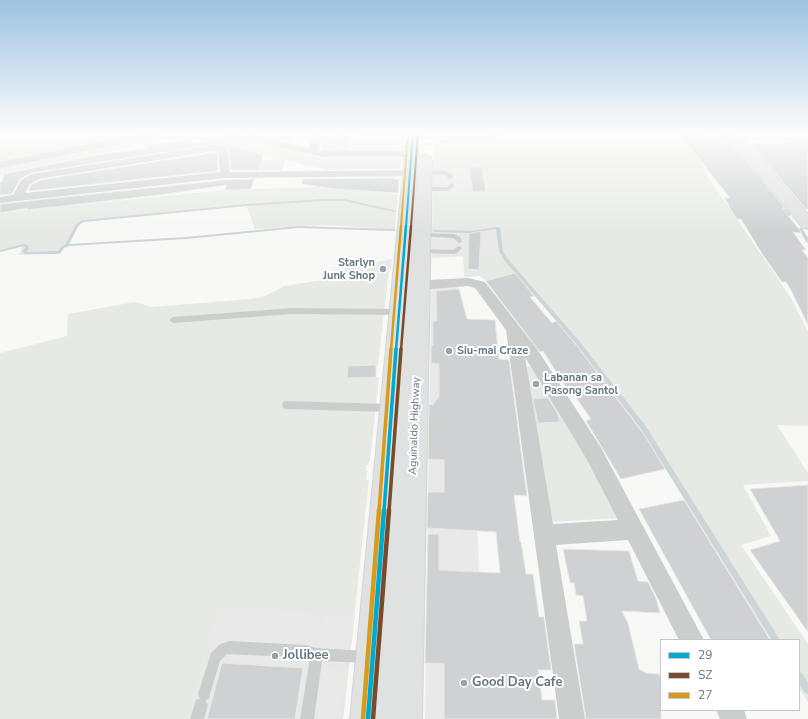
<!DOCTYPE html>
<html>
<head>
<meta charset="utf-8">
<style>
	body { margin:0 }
	#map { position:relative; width:808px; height:719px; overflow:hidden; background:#f8f8f7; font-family:"Nunito Sans",sans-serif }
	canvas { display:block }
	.legend { position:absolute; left:660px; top:639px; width:140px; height:72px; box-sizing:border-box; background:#fff; border:1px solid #c1c8cd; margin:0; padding:5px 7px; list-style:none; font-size:12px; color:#637682 }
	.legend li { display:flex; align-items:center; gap:8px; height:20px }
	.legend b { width:20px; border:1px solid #c1c8cd }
</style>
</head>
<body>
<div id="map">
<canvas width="808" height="719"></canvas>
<ul class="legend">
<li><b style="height:5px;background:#00a9ce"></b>29</li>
<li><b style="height:5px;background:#7a4b2a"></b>SZ</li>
<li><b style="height:5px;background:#d99c1a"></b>27</li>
</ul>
</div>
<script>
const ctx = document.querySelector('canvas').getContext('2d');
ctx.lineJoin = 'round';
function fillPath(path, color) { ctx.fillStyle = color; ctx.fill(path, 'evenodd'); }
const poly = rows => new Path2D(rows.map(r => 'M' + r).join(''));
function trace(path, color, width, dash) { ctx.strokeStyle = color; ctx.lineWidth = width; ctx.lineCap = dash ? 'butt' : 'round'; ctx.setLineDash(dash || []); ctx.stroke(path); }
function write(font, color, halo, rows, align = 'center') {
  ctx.font = font + ' "Nunito Sans",sans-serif'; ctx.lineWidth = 4; ctx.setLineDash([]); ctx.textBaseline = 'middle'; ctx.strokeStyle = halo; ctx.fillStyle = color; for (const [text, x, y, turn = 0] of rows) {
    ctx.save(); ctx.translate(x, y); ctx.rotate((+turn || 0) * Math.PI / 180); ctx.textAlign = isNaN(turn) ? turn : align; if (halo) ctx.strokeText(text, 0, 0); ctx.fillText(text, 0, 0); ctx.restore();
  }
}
fillPath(poly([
	[337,132,405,132,404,145,333,149],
	[434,132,649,132,652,137,478,139,440,144,440,140,434,137],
	[484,164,491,194,433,193,433,168],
	[497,229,498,254,432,258,432,232,471,233],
	[392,259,391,269,325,285,321,273],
	[458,287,466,316,487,719,425,719,431,289],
	[215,603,355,612,343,719,181,719]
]), '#e8e9e8');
fillPath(poly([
	[0,132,233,132,227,136,324,158,402,158,401,169,327,170,285,160,282,170,233,171,238,160,284,160,188,136,0,174],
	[237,132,277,132,294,137,285,143],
	[318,132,337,132,334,148,404,145,403,150,323,150,321,148,322,136],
	[734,132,808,132,808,142,742,141],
	[683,137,703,166,710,180,791,298,808,332,808,426,777,425,808,473,808,481,743,485,771,536,741,545,808,644,808,702,799,688,799,640,770,640,646,437,576,344,515,273,487,281,479,276,464,277,463,256,498,254,497,229,471,233,432,232,433,193,482,194,481,188,485,186,482,167,433,168,434,145,478,139],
	[320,187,398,194,395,229,321,225,255,229,246,205,83,221,78,224,60,254,19,255,22,247,0,252,0,213,225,190],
	[389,270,378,365,348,366,348,378,379,377,370,461,369,461,368,465,366,465,366,470,367,471,366,480,369,480,351,647,330,645,330,642,349,643,352,615,324,613,321,630,317,629,319,613,218,606,186,719,0,719,0,353,67,336,68,314,135,302,152,307,251,299,265,296,285,286,323,280,325,285],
	[525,366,534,367,621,518,550,522],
	[328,663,349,664,343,719,339,719,344,670,327,668]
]), '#e7eae4');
fillPath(poly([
	[717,132,720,132,747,158,747,160,745,160,717,132],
	[750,163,752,163,763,180,762,181,760,181,749,164,750,163],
	[322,199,344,199,394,210,396,211,394,212,344,201,322,201,247,206,84,222,79,225,69,244,186,237,299,226,394,229,396,230,394,231,299,228,186,239,69,246,64,248,60,253,55,254,25,254,22,252,25,247,24,246,0,252,0,250,24,244,29,246,27,252,58,251,62,246,65,245,77,223,83,220,247,204,322,199],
	[778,203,780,203,790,214,790,216,788,216,778,205,778,203],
	[498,227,500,228,503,251,507,258,580,342,645,425,780,640,772,640,641,429,576,344,504,260,499,251,496,229,470,233,435,232,433,231,435,230,470,231,498,227],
	[800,228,802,228,803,229,808,238,808,243,806,242,799,229,800,228],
	[799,672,802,673,808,683,808,694,805,693,799,683,799,672]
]), '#ccd6d8');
const building = poly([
	[337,132,350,132,347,148,334,145,337,132],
	[678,132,707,132,712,138,719,138,723,142,728,142,746,160,785,208,782,208,802,233,793,232,806,250,802,250,808,258,808,325,791,290,786,282,782,282,763,255,741,219,737,219,728,205,729,205,724,198,730,198,678,132],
	[192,139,192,143,207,141,221,144,214,144,32,173,20,179,12,194,0,195,0,182,2,182,4,174,97,155,148,148,148,145,192,139],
	[748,143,780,145,778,143,808,143,808,209,806,209,758,152,748,143],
	[224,145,262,154,262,160,258,170,231,170,229,150,224,145],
	[217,152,218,171,28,191,31,185,40,180,217,152],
	[469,167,482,167,486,192,473,192,469,167],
	[394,178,394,179,399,179,398,193,336,189,302,184,303,179,394,178],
	[254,179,251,189,225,190,227,185,158,195,27,210,28,208,0,213,0,204,225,180,254,179],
	[481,231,479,270,468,269,469,234,481,231],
	[515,273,534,296,530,297,552,323,556,321,577,346,645,436,665,469,621,479,586,421,591,419,575,396,572,397,543,351,540,352,486,281,515,273],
	[459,289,467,319,495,320,499,359,509,360,527,496,514,495,520,542,521,542,526,574,533,574,539,617,544,617,551,670,538,670,542,700,555,700,557,719,444,719,444,664,425,663,428,534,439,534,439,570,500,573,496,532,427,528,428,492,444,492,444,460,428,459,429,404,433,405,439,396,439,364,431,363,431,345,433,345,433,321,437,321,436,291,459,289],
	[376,365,376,377,347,378,348,366,376,365],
	[548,398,558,414,560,422,538,423,533,399,548,398],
	[808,485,808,632,750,550,780,541,750,489,808,485],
	[684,500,730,575,770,640,711,640,639,509,684,500],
	[563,549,629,551,638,581,648,582,656,598,660,613,622,611,628,623,639,669,646,673,659,674,661,679,661,719,586,719,574,644,583,644,579,621,587,621,583,596,576,595,574,583,570,583,563,549],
	[222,663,303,668,295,719,207,719,222,663]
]);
fillPath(building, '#cfd1d2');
trace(building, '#e8e8e6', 1);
const secondary = poly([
	[720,132,734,132,757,153,808,214,808,229,802,227,747,159,720,132]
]);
const highway = poly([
	[407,132,419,132,409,313,418,159,420,156,425,155,430,156,432,159,422,719,350,719,407,132]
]);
trace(secondary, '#d5d6d6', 2);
trace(highway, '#d4d5d5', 2);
fillPath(poly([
	[356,132,360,132,361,134,413,134,415,135,413,136,357,136,356,132],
	[615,132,613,133,508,135,426,145,424,144,426,143,508,133,615,132],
	[425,171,446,171,452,174,453,178,448,179,447,176,445,175,423,174,423,172,425,171],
	[451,183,454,185,453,188,447,191,424,191,421,189,424,187,447,187,451,183],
	[422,233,454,234,460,237,462,241,459,243,453,238,420,236,419,235,422,233],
	[459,246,462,248,457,253,455,254,421,253,418,251,421,249,453,250,459,246],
	[292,308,399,309,403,312,399,315,292,314,173,323,169,320,173,317,292,308],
	[286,401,389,404,392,405,393,408,392,411,389,412,286,409,283,408,282,405,283,402,286,401],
	[230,641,305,645,317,648,366,651,370,653,372,657,370,661,366,663,322,661,314,719,300,719,310,658,227,654,220,661,210,694,209,699,205,700,208,705,204,719,190,719,196,700,200,699,198,694,211,653,220,644,230,641]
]), '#cccece');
fillPath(poly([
	[150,132,169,132,165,135,0,168,0,162,150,132],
	[217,132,235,132,310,148,312,136,308,132,319,132,322,136,319,150,411,151,416,154,411,157,324,157,221,135,217,132],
	[214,145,223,146,228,150,230,172,425,170,430,173,425,176,225,178,0,203,0,197,13,195,21,180,32,174,214,145],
	[214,151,218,151,220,172,25,193,30,184,39,179,214,151],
	[468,278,485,282,537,349,600,446,704,640,679,640,628,540,556,545,585,719,559,719,506,330,475,288,468,286,409,291,404,289,402,286,404,283,409,281,468,278],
	[525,357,586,458,618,520,553,524,525,357],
	[716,710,744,710,747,719,720,719,716,710]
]), '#cccece');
fillPath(secondary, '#e0e1e1');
fillPath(highway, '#e0e1e1');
trace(poly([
	[406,227,413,132]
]), '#00a9ce', 2);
trace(poly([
	[396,350,406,226]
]), '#00a9ce', 2.5);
trace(poly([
	[384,511,396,349]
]), '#00a9ce', 3.5);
trace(poly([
	[368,719,384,510]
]), '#00a9ce', 4.5);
trace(poly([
	[411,227,418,132]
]), '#7a4b2a', 2);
trace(poly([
	[401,350,411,226]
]), '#7a4b2a', 2.5);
trace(poly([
	[389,511,401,349]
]), '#7a4b2a', 3.5);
trace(poly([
	[373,719,389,510]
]), '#7a4b2a', 4.5);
trace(poly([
	[401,227,408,132]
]), '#d99c1a', 2);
trace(poly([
	[391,350,401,226]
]), '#d99c1a', 2.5);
trace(poly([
	[379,511,391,349]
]), '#d99c1a', 3.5);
trace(poly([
	[363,719,379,510]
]), '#d99c1a', 4.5);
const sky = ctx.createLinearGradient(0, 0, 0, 233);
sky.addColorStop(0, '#9dc2e2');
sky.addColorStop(0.57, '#fcfcfb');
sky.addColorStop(1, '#fcfcfb00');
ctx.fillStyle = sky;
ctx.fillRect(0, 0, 808, 233);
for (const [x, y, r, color] of [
	[383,269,4,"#97a4ab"],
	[449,351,4,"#97a4ab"],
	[536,384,4,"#97a4ab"],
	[275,656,4,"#97a4ab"],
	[464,683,4,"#97a4ab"]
]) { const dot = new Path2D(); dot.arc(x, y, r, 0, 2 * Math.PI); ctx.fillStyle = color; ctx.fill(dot); trace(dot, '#fff', 1.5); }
write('bold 11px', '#637682', '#fff', [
	["Starlyn",375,263,"right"],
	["Junk Shop",375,276,"right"],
	["Siu-mai Craze",457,351],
	["Labanan sa",544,378],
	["Pasong Santol",544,391]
], 'left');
write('11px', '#637682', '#fff', [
	["Aguinaldo Highway",415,426,-88]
]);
write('bold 13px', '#637682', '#fff', [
	["Jollibee",283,656],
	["Good Day Cafe",472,683]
], 'left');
</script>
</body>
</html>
